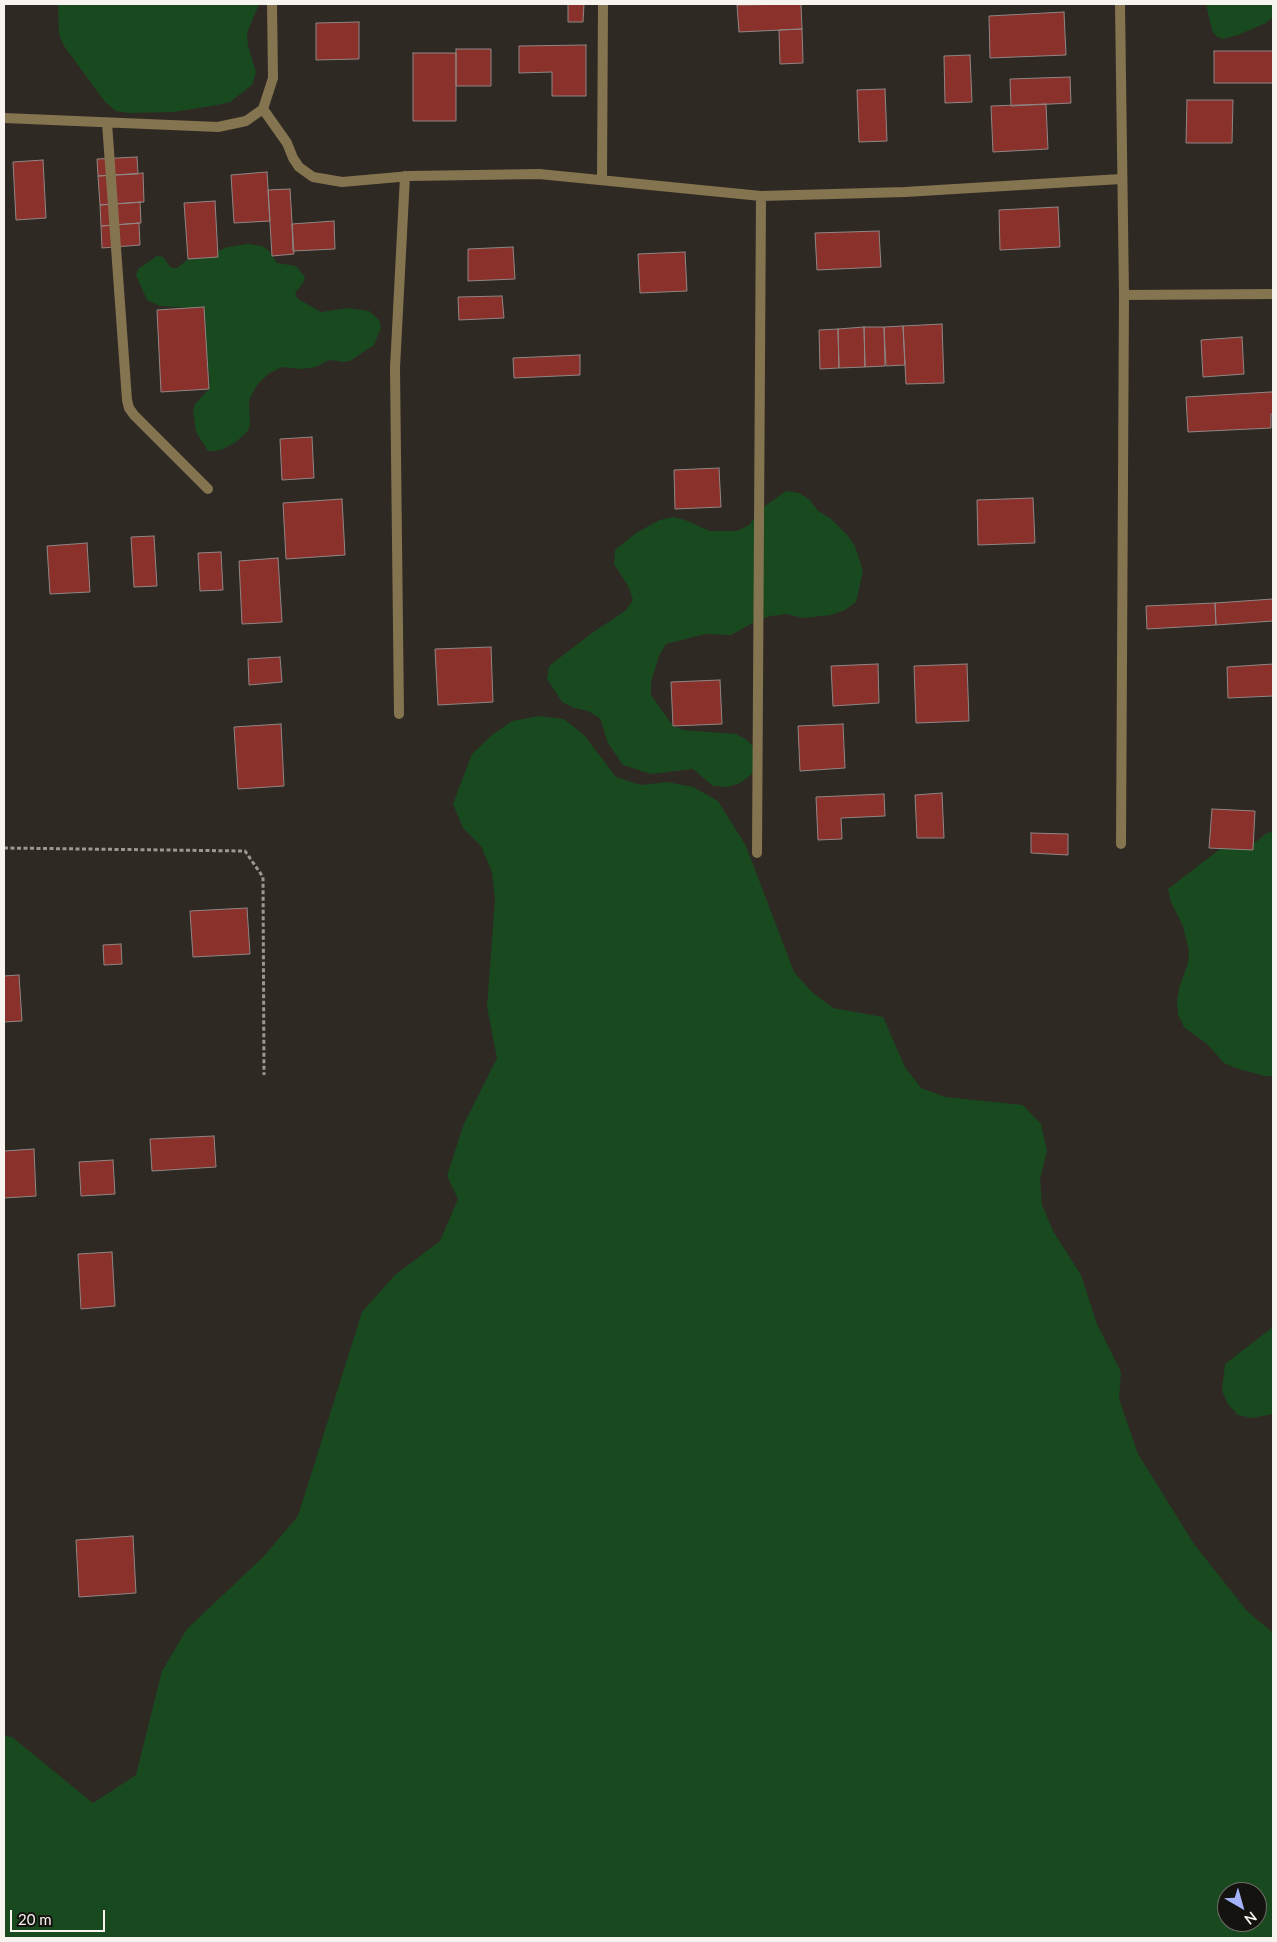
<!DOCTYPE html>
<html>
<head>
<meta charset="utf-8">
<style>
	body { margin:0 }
	#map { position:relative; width:1277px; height:1942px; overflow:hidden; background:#2f2924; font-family:Lato,sans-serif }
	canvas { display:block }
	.frame { position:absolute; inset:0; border:5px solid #f7f3ef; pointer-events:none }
	.north { position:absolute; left:1217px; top:1882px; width:50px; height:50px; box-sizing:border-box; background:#151310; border:1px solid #6f6d69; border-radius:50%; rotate:142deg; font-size:14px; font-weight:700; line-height:20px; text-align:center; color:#f7f3ef }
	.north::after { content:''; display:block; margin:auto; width:18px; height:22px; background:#a4b2fc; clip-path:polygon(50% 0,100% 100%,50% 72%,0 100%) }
	.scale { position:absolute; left:10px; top:1910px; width:95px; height:22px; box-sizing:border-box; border:2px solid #f7f3ef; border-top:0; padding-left:6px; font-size:15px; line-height:18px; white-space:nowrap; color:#f7f3ef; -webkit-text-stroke:4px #151310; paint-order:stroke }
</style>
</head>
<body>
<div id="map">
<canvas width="1277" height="1942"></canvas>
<div class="frame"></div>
<div class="north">N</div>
<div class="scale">20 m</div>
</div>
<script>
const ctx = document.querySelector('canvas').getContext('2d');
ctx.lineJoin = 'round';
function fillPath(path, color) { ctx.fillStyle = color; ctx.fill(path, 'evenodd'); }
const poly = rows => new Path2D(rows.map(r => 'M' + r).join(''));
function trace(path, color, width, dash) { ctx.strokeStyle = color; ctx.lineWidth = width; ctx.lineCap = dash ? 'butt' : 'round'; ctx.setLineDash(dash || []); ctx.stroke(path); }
fillPath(poly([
	[58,4,259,4,247,33,248,46,256,72,252,85,230,102,217,105,174,112,129,113,116,111,105,102,64,46,59,34],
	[1206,4,1273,4,1273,17,1266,23,1238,35,1222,39,1216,36,1212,30],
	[248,244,262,246,268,250,277,263,296,266,305,277,303,283,295,293,298,299,321,312,348,308,369,311,379,320,381,328,374,345,350,361,344,362,329,360,316,367,302,369,282,367,268,374,257,385,250,398,249,404,250,425,247,432,236,442,223,449,216,451,208,451,196,432,193,411,195,404,209,389,210,381,206,353,206,324,203,317,192,308,160,306,147,300,136,275,138,269,157,256,163,257,171,268,177,268,188,259,216,252,228,247],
	[786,491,799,493,810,500,818,511,830,518,848,536,855,546,863,571,856,602,845,610,831,615,802,618,787,614,771,616,758,620,731,635,705,634,666,644,659,656,651,682,651,695,673,726,683,730,736,734,747,740,756,750,760,763,751,775,740,783,728,787,713,786,693,769,651,774,623,765,608,743,600,718,588,711,574,708,562,702,547,679,549,666,592,633,625,611,633,600,628,586,614,564,615,550,636,533,660,520,673,517,685,520,710,531,737,531,749,525,765,506],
	[539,716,564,719,584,735,616,777,641,785,667,782,693,787,718,801,746,846,794,972,812,992,833,1008,883,1017,905,1067,921,1088,945,1097,1023,1105,1041,1124,1047,1151,1040,1179,1042,1205,1053,1231,1081,1275,1097,1324,1121,1372,1119,1399,1138,1454,1194,1544,1247,1611,1273,1633,1273,1938,4,1938,4,1736,12,1737,93,1803,136,1775,162,1671,187,1629,264,1556,298,1516,362,1312,395,1275,440,1241,458,1199,447,1176,463,1126,497,1058,487,1007,495,899,492,872,481,846,463,828,453,804,472,754,492,735,512,721],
	[1227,1892,1257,1892,1257,1922,1227,1922],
	[1273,832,1273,1076,1264,1076,1236,1068,1224,1063,1207,1044,1184,1027,1178,1015,1177,1001,1179,988,1188,963,1189,951,1183,926,1171,902,1168,889,1220,849,1246,846,1257,841,1267,833],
	[1273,1327,1273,1414,1252,1418,1238,1415,1228,1404,1222,1391,1225,1364]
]), '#19491f');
const building = poly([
	[568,4,584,4,583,22,568,22,568,4],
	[801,4,802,29,739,32,737,5,801,4],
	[1064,12,1066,55,990,58,989,16,1064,12],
	[359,22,359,59,316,60,316,23,359,22],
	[802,29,803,63,780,64,779,30,802,29],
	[586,45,586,96,552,96,552,72,519,73,519,46,586,45],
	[456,49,491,49,491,86,456,86,456,49],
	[1214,51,1273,51,1273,83,1214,83,1214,51],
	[413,53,456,53,456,121,413,121,413,53],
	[970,55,972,102,945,103,944,56,970,55],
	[1070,77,1071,103,1011,106,1010,79,1070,77],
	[885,89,887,141,859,142,857,90,885,89],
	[1187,100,1233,100,1232,143,1186,143,1187,100],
	[1046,104,1048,149,993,152,991,106,1046,104],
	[137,157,138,174,98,176,97,159,137,157],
	[43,160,46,218,16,220,13,162,43,160],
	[267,172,270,221,234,223,231,175,267,172],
	[143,173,144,202,100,205,98,176,143,173],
	[290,189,294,254,272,256,268,190,290,189],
	[215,201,218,257,188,259,184,203,215,201],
	[140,202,141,223,101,226,100,205,140,202],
	[1058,207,1060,247,1000,250,999,210,1058,207],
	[334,221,335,249,293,251,292,224,334,221],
	[139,223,140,245,102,248,101,226,139,223],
	[879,231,881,267,817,270,815,233,879,231],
	[513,247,515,279,468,281,468,249,513,247],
	[685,252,687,291,640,293,638,254,685,252],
	[502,296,504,318,459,320,458,297,502,296],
	[204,307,209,389,161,392,157,310,204,307],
	[942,324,944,383,906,384,903,326,942,324],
	[903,326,905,365,886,366,884,327,903,326],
	[864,327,865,367,839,368,838,329,864,327],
	[864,327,884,327,885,366,865,367,864,327],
	[838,329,839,368,820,369,819,330,838,329],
	[1242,337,1244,374,1203,377,1201,340,1242,337],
	[580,355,580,375,514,378,513,358,580,355],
	[1270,392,1273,392,1273,414,1271,414,1271,428,1188,432,1186,397,1270,392],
	[312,437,314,478,282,480,280,439,312,437],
	[719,468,721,507,675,509,674,470,719,468],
	[1033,498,1035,543,978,545,977,500,1033,498],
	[342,499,345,555,286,559,283,503,342,499],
	[154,536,157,586,134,587,131,537,154,536],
	[87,543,90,592,50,594,47,546,87,543],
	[221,552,223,590,200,591,198,553,221,552],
	[278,558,282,622,242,624,239,561,278,558],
	[1273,599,1273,621,1216,625,1215,603,1273,599],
	[1215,603,1216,625,1147,629,1146,606,1215,603],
	[491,647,493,702,438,705,435,649,491,647],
	[280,657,282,682,249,685,248,659,280,657],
	[878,664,879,703,833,706,831,666,878,664],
	[967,664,969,721,916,723,914,666,967,664],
	[1273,664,1273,696,1228,698,1227,667,1273,664],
	[720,680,722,724,673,726,671,682,720,680],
	[281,724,284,786,238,789,234,727,281,724],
	[843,724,845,768,800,771,798,726,843,724],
	[942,793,944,838,917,838,915,795,942,793],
	[884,794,885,816,841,818,842,839,818,840,816,797,884,794],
	[1212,809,1255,811,1253,850,1209,848,1212,809],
	[1031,833,1068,834,1068,855,1031,853,1031,833],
	[247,908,250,954,193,957,190,911,247,908],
	[121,944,122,964,104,965,103,945,121,944],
	[19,975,22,1021,4,1022,4,976,19,975],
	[214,1136,216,1167,152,1171,150,1139,214,1136],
	[34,1149,36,1196,4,1198,4,1151,34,1149],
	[113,1160,115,1194,81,1196,79,1162,113,1160],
	[112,1252,115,1306,81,1309,78,1254,112,1252],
	[133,1536,136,1593,79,1597,76,1540,133,1536]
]);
fillPath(building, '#8a312b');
trace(building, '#908684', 1);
trace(poly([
	[4,848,245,851,263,877,264,1075]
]), '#9c9792', 3, [4, 2.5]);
trace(poly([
	[1121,844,1124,295]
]), '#847450', 10);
trace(poly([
	[1120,4,1124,295,1273,294],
	[263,109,287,143,293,158,299,167,313,177,342,182,410,176,539,174,761,196,905,192,1121,179],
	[4,118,218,127,246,121,263,109,273,78,272,4],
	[107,123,127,400,129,408,134,415,208,489],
	[602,180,603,4],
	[399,714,395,368,405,176],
	[757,853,761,196]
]), '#847450', 10);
</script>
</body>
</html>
